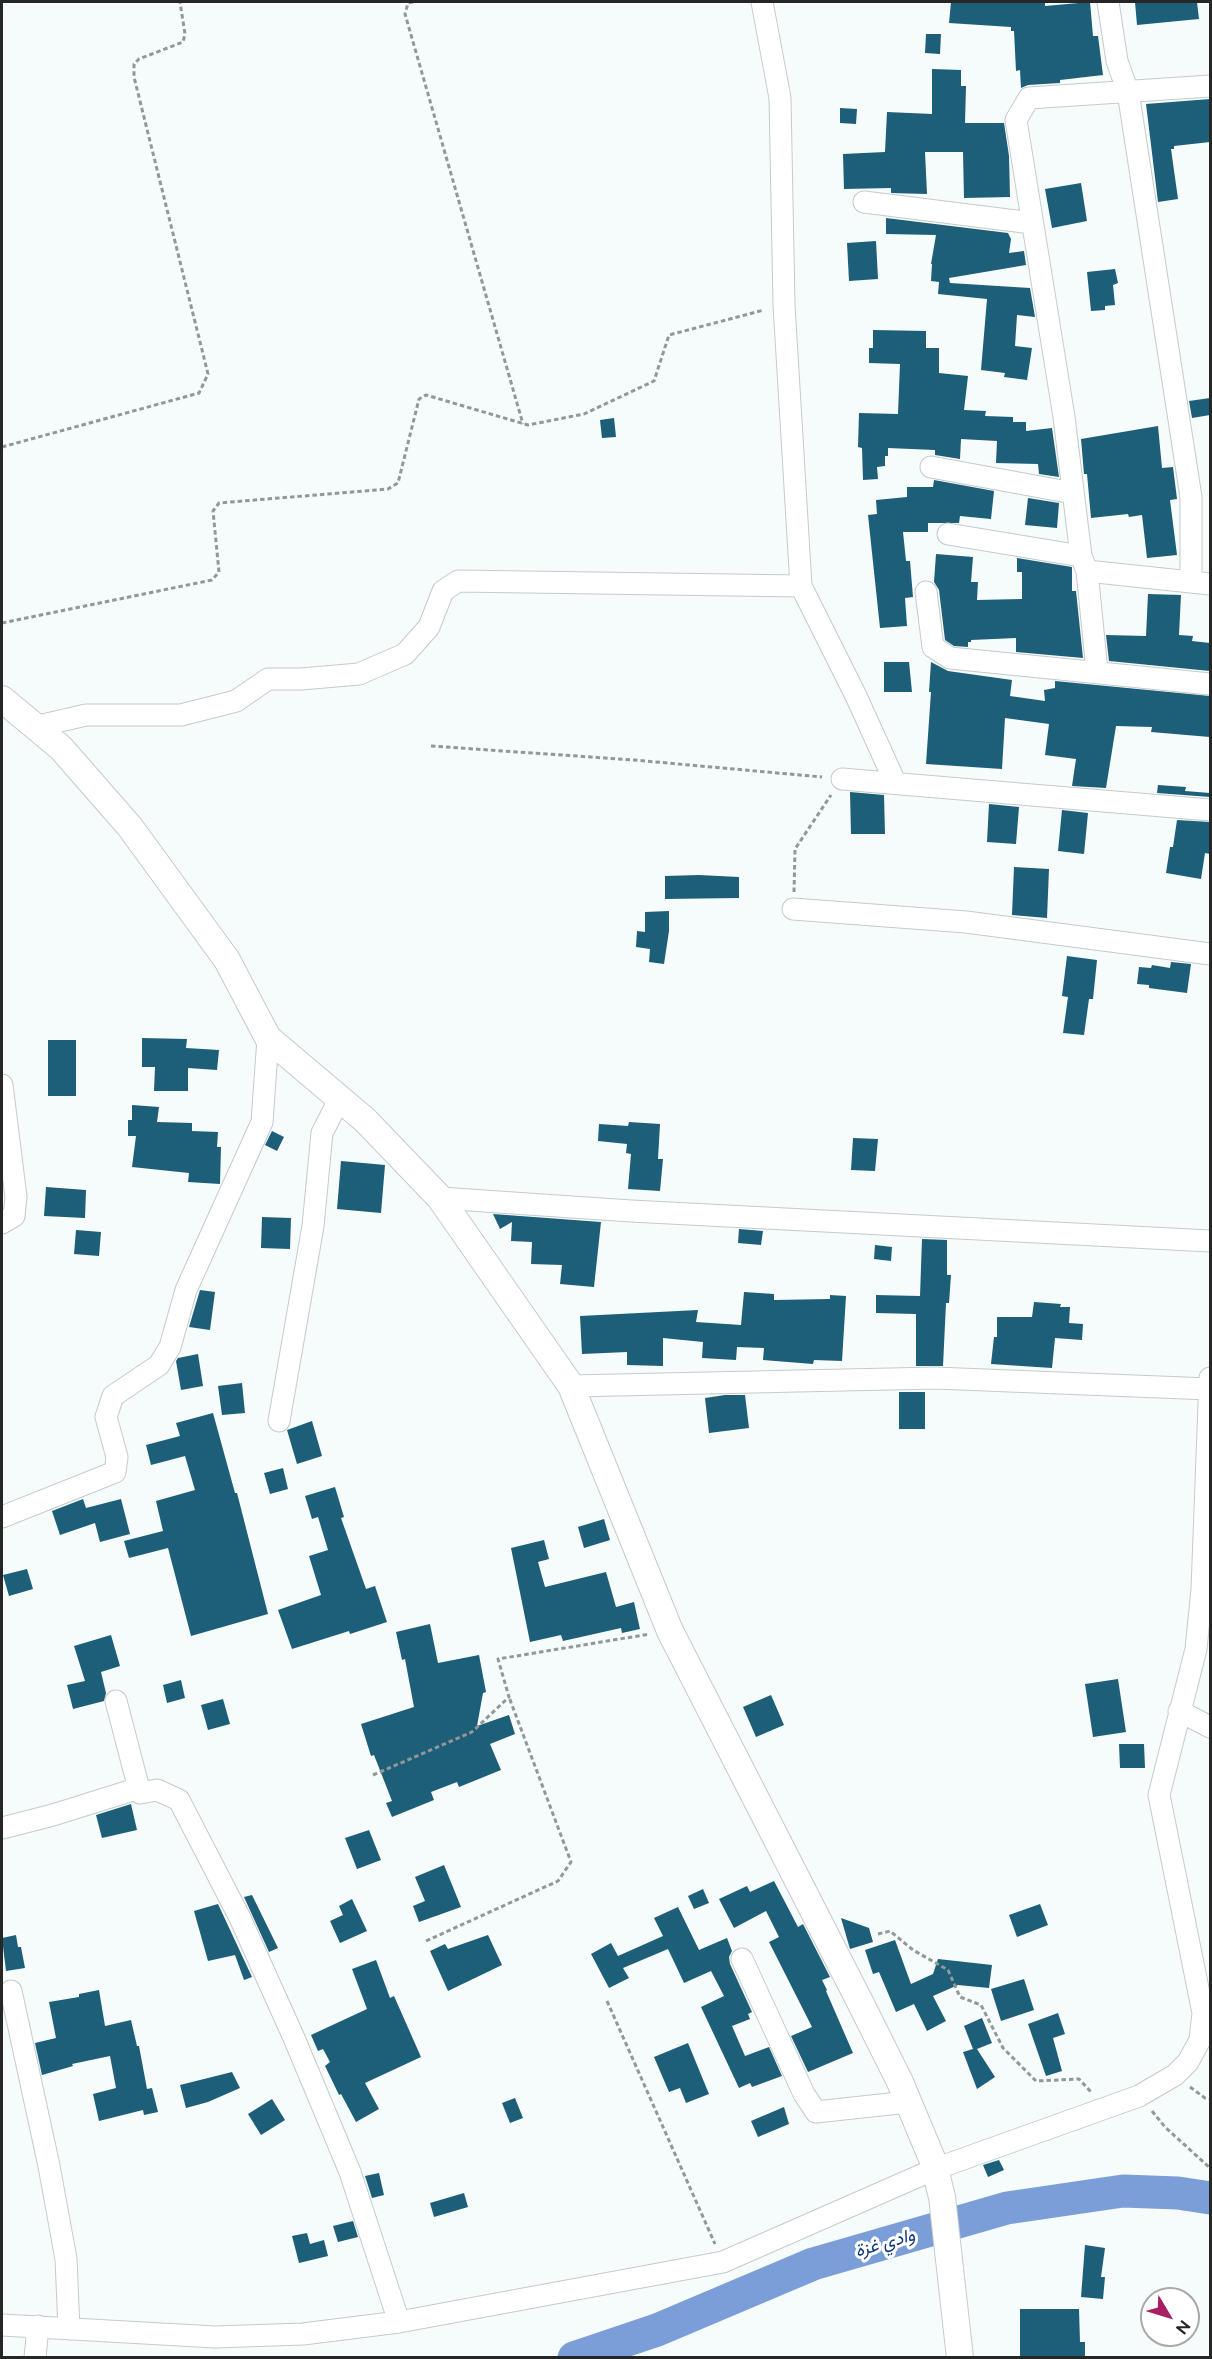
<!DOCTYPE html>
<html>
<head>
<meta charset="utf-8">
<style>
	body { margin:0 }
	#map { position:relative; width:1212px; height:2359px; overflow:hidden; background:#f6fbfb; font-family:Raleway,sans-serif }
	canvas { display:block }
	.frame { position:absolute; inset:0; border:3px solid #252727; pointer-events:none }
	.north { position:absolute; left:1140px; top:2287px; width:60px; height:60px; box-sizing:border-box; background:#fff; border:2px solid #a8a9a9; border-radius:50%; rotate:128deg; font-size:16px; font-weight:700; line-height:24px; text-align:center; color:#252727 }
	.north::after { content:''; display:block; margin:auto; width:21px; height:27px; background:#a81e62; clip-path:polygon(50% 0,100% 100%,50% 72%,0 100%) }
</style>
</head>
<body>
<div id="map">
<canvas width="1212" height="2359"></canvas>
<div class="frame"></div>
<div class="north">N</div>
</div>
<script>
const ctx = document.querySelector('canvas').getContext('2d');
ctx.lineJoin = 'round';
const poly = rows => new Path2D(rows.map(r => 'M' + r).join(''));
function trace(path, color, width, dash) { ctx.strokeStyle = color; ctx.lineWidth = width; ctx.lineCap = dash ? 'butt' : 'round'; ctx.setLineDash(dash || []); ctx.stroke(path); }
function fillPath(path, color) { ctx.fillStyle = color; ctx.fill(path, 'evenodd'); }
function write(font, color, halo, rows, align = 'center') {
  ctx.font = font + ' Raleway,Vazirmatn,sans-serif'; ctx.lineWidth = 6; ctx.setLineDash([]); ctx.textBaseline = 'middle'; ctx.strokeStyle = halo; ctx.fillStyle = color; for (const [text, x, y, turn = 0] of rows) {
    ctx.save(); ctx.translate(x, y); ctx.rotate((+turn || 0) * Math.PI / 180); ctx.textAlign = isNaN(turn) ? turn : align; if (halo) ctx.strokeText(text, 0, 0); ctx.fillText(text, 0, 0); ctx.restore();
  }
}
trace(poly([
	[574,2358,657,2330,813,2264,1007,2208,1123,2191,1178,2193,1210,2198]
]), '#7b9ed8', 33);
fillPath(poly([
	[951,2,1045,2,1045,6,1090,2,1093,36,1098,36,1103,75,1060,80,1060,83,1028,85,1021,88,1020,70,1016,71,1014,31,1011,31,1011,27,949,23],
	[1135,2,1197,2,1199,19,1137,25],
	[926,34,941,34,940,54,925,53],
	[932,69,961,70,961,86,966,86,965,123,1004,123,1009,156,1010,197,964,198,963,152,925,152,927,194,891,193,891,188,844,189,843,154,885,152,887,112,932,114],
	[1210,99,1210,142,1174,146,1174,149,1171,149,1178,199,1158,202,1146,104],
	[840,108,857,109,856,124,840,123],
	[1081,183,1087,221,1052,228,1045,189],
	[886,218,1008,233,1011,239,1009,253,1024,251,1026,265,949,278,950,283,1030,288,1035,317,1017,315,1015,346,1032,348,1027,380,1004,377,1005,373,981,370,987,299,938,294,939,282,931,281,932,264,931,264,936,235,886,234],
	[876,241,878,279,849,281,847,243],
	[1115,269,1118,283,1113,285,1115,305,1105,306,1105,310,1091,311,1087,272],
	[873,330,926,331,926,348,939,348,939,373,968,376,964,410,986,411,985,416,1013,417,1013,422,1026,422,1026,431,1052,428,1059,477,1039,474,1038,464,996,463,997,441,961,439,960,459,935,455,935,450,888,448,888,456,885,456,885,466,877,467,878,479,863,480,862,448,858,447,859,413,898,414,900,364,869,363,869,348,873,348],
	[1210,398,1210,415,1192,418,1189,401],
	[614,418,616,437,602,438,600,420],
	[1158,426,1162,468,1173,467,1177,499,1170,500,1177,555,1147,558,1142,515,1129,517,1128,514,1091,518,1087,474,1084,474,1081,439],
	[934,480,994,491,991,519,960,516,959,523,928,523,928,532,903,532,906,561,910,561,913,597,905,598,907,626,880,628,868,515,877,514,876,500,907,497,907,487,933,487],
	[1028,498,1059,503,1057,528,1025,525],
	[936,554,973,557,971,582,978,582,977,600,1022,599,1022,572,1017,572,1017,558,1072,567,1072,591,1076,591,1083,658,1016,652,1016,638,971,640,971,642,968,642,968,647,954,646,945,640,939,590,934,582],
	[1148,594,1181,595,1179,635,1193,636,1192,641,1210,643,1210,671,1109,661,1106,635,1146,636],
	[884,662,909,662,912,692,884,692],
	[931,662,948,671,1012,680,1010,696,1045,701,1044,690,1055,688,1055,681,1210,696,1210,737,1151,732,1152,727,1116,726,1106,788,1072,786,1076,759,1045,755,1049,724,1005,718,1002,769,926,764,931,692,929,692],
	[1158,785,1186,787,1185,791,1210,793,1210,797,1157,793],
	[850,792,884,795,885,834,851,834],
	[989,804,1019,807,1016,844,987,842],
	[1062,810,1088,813,1084,854,1058,851],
	[1177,820,1210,822,1210,854,1205,853,1201,879,1166,873,1170,847,1173,847],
	[1014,867,1049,869,1047,918,1012,915],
	[699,875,739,877,739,898,665,899,665,876],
	[669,911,669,931,664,964,649,962,650,949,636,947,637,931,645,932,645,912],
	[1067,956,1097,960,1093,999,1089,999,1084,1035,1063,1033,1068,997,1062,996],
	[1171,962,1191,964,1187,993,1149,988,1149,985,1137,984,1139,967,1151,968,1152,965,1170,968],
	[142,1038,187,1039,186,1048,219,1050,217,1070,188,1068,188,1091,154,1091,155,1067,142,1067],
	[48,1040,76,1040,76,1096,48,1096],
	[132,1105,159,1107,157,1122,192,1123,192,1131,218,1132,217,1147,221,1147,220,1184,188,1182,189,1173,132,1167,136,1136,128,1136,128,1120,132,1120],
	[629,1122,660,1124,658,1159,663,1159,660,1191,628,1189,631,1154,626,1153,627,1144,598,1141,599,1124,628,1126],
	[272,1131,284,1137,277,1151,265,1145],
	[853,1138,878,1139,875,1171,851,1170],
	[341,1161,385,1165,381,1213,337,1209],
	[46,1187,86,1190,85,1218,44,1216],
	[493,1214,601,1222,594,1287,560,1284,562,1265,531,1264,532,1242,511,1241,512,1222,500,1229],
	[262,1217,291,1218,290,1249,261,1248],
	[739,1229,763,1231,761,1245,738,1243],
	[76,1230,101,1232,99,1256,74,1254],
	[922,1239,947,1240,947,1275,951,1275,949,1303,946,1303,943,1366,916,1366,916,1314,876,1313,876,1295,920,1296],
	[875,1245,892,1247,891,1261,874,1259],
	[200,1290,215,1292,210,1330,189,1327],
	[744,1292,774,1294,774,1300,830,1299,830,1295,846,1296,842,1361,814,1360,813,1364,763,1360,764,1348,737,1347,736,1360,702,1358,703,1342,663,1338,663,1366,627,1365,627,1352,582,1354,580,1316,698,1310,696,1322,741,1325],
	[1034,1302,1061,1304,1060,1307,1070,1307,1069,1323,1083,1324,1082,1340,1055,1338,1052,1368,991,1364,994,1337,997,1337,997,1317,1032,1317],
	[198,1354,203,1386,181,1390,176,1361,178,1358],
	[242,1383,245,1413,222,1415,218,1386],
	[899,1392,925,1392,925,1429,899,1429],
	[725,1395,745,1395,749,1428,709,1433,705,1398],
	[213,1413,235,1493,237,1493,268,1614,191,1636,168,1548,129,1558,124,1541,163,1531,156,1501,195,1490,185,1456,151,1465,146,1445,180,1436,176,1423],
	[312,1421,322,1456,297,1464,287,1430],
	[283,1468,288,1489,270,1494,264,1473],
	[335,1487,344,1517,341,1518,366,1589,375,1586,387,1622,350,1634,349,1631,292,1649,278,1610,321,1595,309,1556,328,1550,318,1517,312,1519,305,1496],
	[83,1499,86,1508,121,1499,130,1534,100,1542,95,1523,60,1535,52,1511],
	[604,1519,610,1540,584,1548,578,1527],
	[544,1540,549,1559,538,1562,545,1587,606,1572,616,1607,634,1602,640,1629,622,1633,621,1628,563,1641,561,1635,530,1642,511,1548],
	[27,1569,33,1589,9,1596,3,1575],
	[430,1624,438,1663,479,1655,486,1692,483,1693,477,1726,509,1715,515,1734,490,1744,501,1770,459,1787,457,1782,431,1792,434,1800,392,1817,386,1803,392,1801,374,1755,371,1756,361,1724,414,1707,405,1659,402,1660,396,1632],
	[111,1635,120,1666,101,1672,106,1693,104,1701,73,1709,67,1685,85,1681,74,1646],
	[1118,1679,1126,1732,1093,1737,1085,1684],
	[181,1680,185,1698,167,1703,163,1685],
	[771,1695,784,1725,756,1737,743,1707],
	[223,1699,230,1724,208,1730,201,1705],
	[1119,1744,1144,1744,1145,1768,1120,1768],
	[131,1804,137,1830,102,1838,96,1815],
	[369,1830,381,1860,357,1869,345,1838],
	[444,1865,461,1907,419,1922,413,1906,425,1901,415,1877],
	[774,1881,798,1927,803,1924,830,1977,822,1980,827,1990,826,1991,853,2053,808,2072,791,2036,812,2027,769,1942,779,1937,766,1911,734,1928,719,1899,747,1886,750,1892],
	[703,1889,709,1903,694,1909,688,1896],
	[252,1895,278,1948,269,1952,244,1897],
	[352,1899,367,1931,340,1943,330,1921,343,1915,339,1906],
	[218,1904,252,1977,244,1980,235,1955,208,1961,194,1911],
	[1040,1904,1048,1925,1017,1937,1009,1915],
	[678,1907,699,1950,727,1938,732,1951,729,1957,730,1964,752,2012,748,2014,750,2019,732,2026,745,2056,769,2047,782,2076,752,2087,750,2083,739,2088,701,2007,724,1996,711,1971,684,1983,668,1949,623,1968,629,1978,609,1988,591,1954,611,1943,618,1956,663,1936,654,1918],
	[841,1918,869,1928,873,1942,850,1949],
	[16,1935,18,1947,21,1947,25,1968,6,1971,2,1938],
	[488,1935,502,1965,448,1991,430,1951,445,1944,448,1949],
	[895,1940,911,1984,933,1974,938,1959,992,1965,989,1988,958,1985,933,1996,946,2021,927,2031,914,2004,896,2012,879,1972,873,1974,865,1950],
	[376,1960,390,1998,394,1996,421,2057,365,2083,379,2109,356,2122,341,2094,339,2095,325,2066,330,2062,323,2049,318,2051,311,2035,367,2009,352,1969],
	[1024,1979,1034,2010,1001,2021,991,1989],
	[99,1990,105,2026,131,2020,137,2046,139,2046,147,2089,152,2088,158,2112,144,2115,143,2110,99,2121,93,2094,116,2088,110,2056,72,2064,73,2066,42,2075,35,2043,56,2038,49,2002,79,1997,79,1994],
	[1058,2013,1065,2034,1053,2038,1062,2071,1046,2076,1028,2024],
	[982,2018,992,2043,977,2049,995,2077,977,2089,963,2052,973,2049,964,2026],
	[688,2043,709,2094,686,2103,680,2088,669,2092,654,2057],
	[232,2072,240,2088,208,2102,186,2108,180,2085],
	[515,2098,523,2118,510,2123,502,2103],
	[272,2099,285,2120,261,2135,248,2114],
	[784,2107,789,2124,758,2137,751,2121],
	[999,2160,1004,2170,988,2177,983,2165],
	[379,2173,384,2195,372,2198,365,2176],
	[464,2193,468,2207,434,2217,430,2203],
	[353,2221,358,2237,338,2242,333,2226],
	[307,2233,310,2244,324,2240,328,2256,299,2263,292,2236],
	[1085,2245,1105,2248,1101,2277,1105,2277,1103,2299,1081,2297],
	[1020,2309,1079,2309,1080,2342,1085,2342,1085,2358,1020,2358]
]), '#1d5e78');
const minor = poly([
	[762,2,780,98,784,305,801,586,856,696,895,782],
	[1108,2,1117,61,1128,92,1191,497,1191,580],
	[864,202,1032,223],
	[931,467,1073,493],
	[948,534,1081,556],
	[1087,571,1210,584],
	[926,592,933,647,950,658,1210,684],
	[1097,671,1087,571,1081,556,1064,417,1016,120,1029,98,1210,86],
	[34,727,86,715,181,715,236,701,268,679,301,679,359,674,405,654,429,627,443,591,458,581,801,586],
	[842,779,1210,810],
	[793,909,966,922,1210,954],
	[2,1085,16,1197,14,1216,2,1223],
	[440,1198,631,1211,1210,1241],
	[571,1386,935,1378,1209,1389],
	[279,1421,313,1226,322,1133,340,1098],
	[2,1517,115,1472,117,1457,106,1417,113,1396,159,1365,170,1347,186,1290,262,1122,268,1038],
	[116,1701,140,1793,157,1790,179,1800,240,1918,294,2038,350,2172,399,2322],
	[1179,1711,1210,1727],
	[2,1828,53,1815,139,1788],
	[742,1959,804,2094,816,2112,908,2102],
	[11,1991,49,2166,66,2259,69,2329],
	[2,2325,215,2337,303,2334,399,2322,723,2262,935,2169,1139,2096,1175,2075,1188,2062,1200,2040,1203,2013,1159,1795,1196,1649,1202,1589,1210,1378],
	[35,2358,38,2326]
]);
const tertiary = poly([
	[2,699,61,748,130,827,227,960,268,1038,365,1120,440,1198,571,1386,670,1631,860,2002,900,2082,933,2161,942,2197,960,2358]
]);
trace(minor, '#c6caca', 23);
trace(tertiary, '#c6caca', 28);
trace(poly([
	[413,2,408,3,405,14,523,424],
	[2,447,199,393,208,374,134,77,134,64,139,59,183,42,185,34,180,2],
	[2,623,212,580,219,572,213,511,219,503,388,489,398,483,419,399,426,395,528,425,584,414,654,381,669,335,764,310],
	[431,746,634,760,822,777],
	[794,892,795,849,831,795],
	[373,1775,472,1732,509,1697,498,1659,650,1634],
	[878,1934,890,1931,913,1950,948,1970,960,1997,981,2005,1003,2048,1036,2081,1079,2079,1092,2093],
	[426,1941,558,1881,571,1862,509,1697],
	[607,2001,715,2244],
	[1190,2087,1205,2098,1210,2099],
	[1152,2111,1165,2127,1210,2168]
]), '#939797', 3, [4.5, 3]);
trace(minor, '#fff', 21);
trace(tertiary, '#fff', 26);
write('italic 18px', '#10397e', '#fff', [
	["وادي غزة",885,2243,-16]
]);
</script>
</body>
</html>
